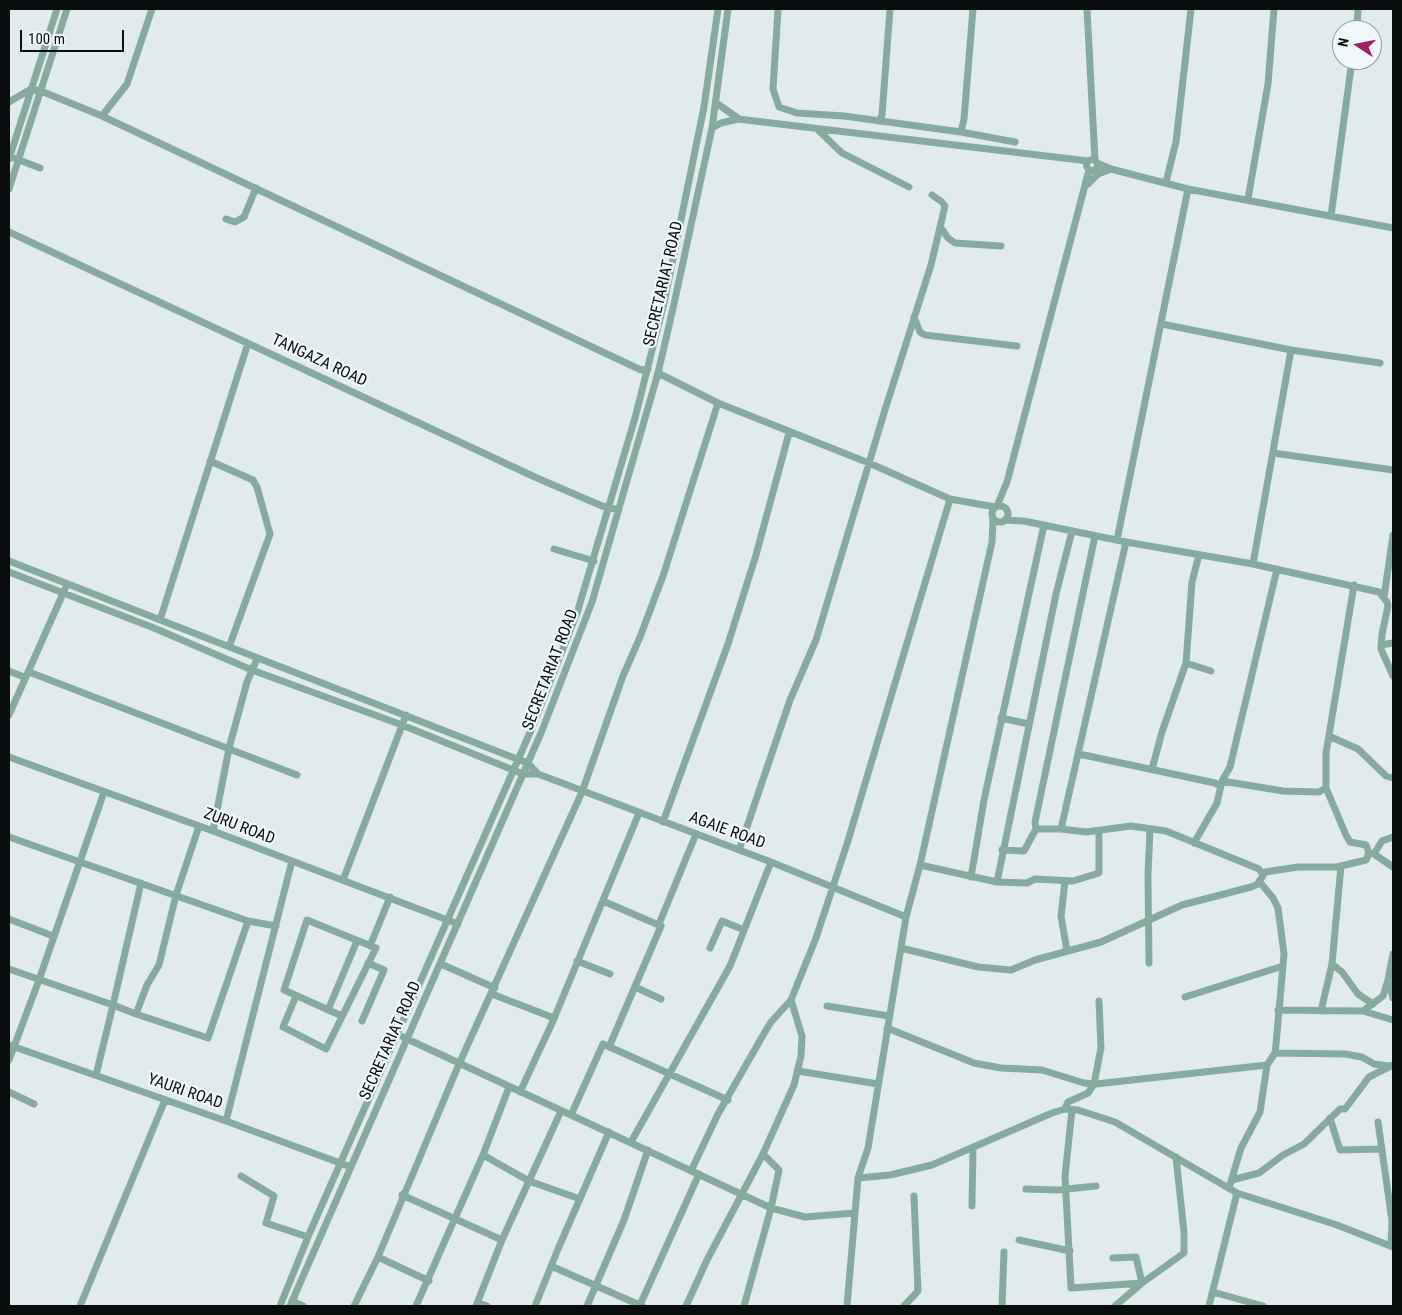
<!DOCTYPE html>
<html>
<head>
<meta charset="utf-8">
<style>
	body { margin:0 }
	#map { position:relative; width:1402px; height:1315px; overflow:hidden; background:#e2ebeb; font-family:"Roboto Condensed",sans-serif }
	canvas { display:block }
	.frame { position:absolute; inset:0; border:10px solid #0a0d0d; pointer-events:none }
	.north { position:absolute; left:1332px; top:20px; width:50px; height:50px; box-sizing:border-box; background:#f0f8f9; border:1px solid #949a9b; border-radius:50%; rotate:281deg; font-size:14px; font-weight:700; line-height:20px; text-align:center; color:#0a0d0d }
	.north::after { content:''; display:block; margin:auto; width:18px; height:22px; background:#a31d6a; clip-path:polygon(50% 0,100% 100%,50% 72%,0 100%) }
	.scale { position:absolute; left:20px; top:30px; width:104px; height:22px; box-sizing:border-box; border:2px solid #0a0d0d; border-top:0; padding-left:6px; font-size:15px; line-height:18px; white-space:nowrap; color:#0a0d0d; -webkit-text-stroke:4px #f0f8f9; paint-order:stroke }
</style>
</head>
<body>
<div id="map">
<canvas width="1402" height="1315"></canvas>
<div class="frame"></div>
<div class="north">N</div>
<div class="scale">100 m</div>
</div>
<script>
const ctx = document.querySelector('canvas').getContext('2d');
ctx.lineJoin = 'round';
const poly = rows => new Path2D(rows.map(r => 'M' + r).join(''));
function trace(path, color, width, dash) { ctx.strokeStyle = color; ctx.lineWidth = width; ctx.lineCap = dash ? 'butt' : 'round'; ctx.setLineDash(dash || []); ctx.stroke(path); }
function write(font, color, halo, rows, align = 'center') {
  ctx.font = font + ' "Roboto Condensed",sans-serif'; ctx.lineWidth = 4.5; ctx.setLineDash([]); ctx.textBaseline = 'middle'; ctx.strokeStyle = halo; ctx.fillStyle = color; for (const [text, x, y, turn = 0] of rows) {
    ctx.save(); ctx.translate(x, y); ctx.rotate((+turn || 0) * Math.PI / 180); ctx.textAlign = isNaN(turn) ? turn : align; if (halo) ctx.strokeText(text, 0, 0); ctx.fillText(text, 0, 0); ctx.restore();
  }
}
trace(poly([
	[778,9,773,89,779,107,797,113,844,116,961,132,1015,142],
	[1087,9,1095,160],
	[1357,30,1358,9],
	[9,102,31,89,41,91,102,116,641,370,648,369],
	[716,103,738,118],
	[102,116,127,84,152,9],
	[879,121,882,115,890,9],
	[712,128,721,123,738,119,1088,161],
	[817,129,842,153,909,187],
	[961,132,964,119,973,9],
	[14,158,40,168],
	[9,159,57,9],
	'1086.5 165a5.5 5.5 0 1 1 11 0a5.5 5.5 0 1 1-11 0Z',
	[1097,163,1111,169,1188,189,1393,228],
	[1166,182,1176,142,1191,9],
	[1088,184,1098,174,1111,169],
	[9,189,67,9],
	[1248,199,1268,84,1274,9],
	[1331,216,1352,60],
	[226,219,235,222,244,217,256,188],
	[941,228,948,238,955,243,1001,246],
	[9,232,537,478,602,506,619,510],
	[914,317,920,332,925,335,1017,346],
	[1162,324,1291,350,1380,363],
	[658,373,718,403,869,463,950,499,995,507],
	[1273,453,1393,470],
	[210,461,253,480,257,487,270,534,229,647],
	[997,506,1007,482,1089,170],
	'992 514a8 8 0 1 1 16 0a8 8 0 1 1-16 0Z',
	[1005,520,1024,521,1126,542,1253,564,1379,592,1387,602,1388,606,1382,634,1381,649,1393,676],
	[1117,540,1188,189],
	[554,549,594,561],
	[9,561,517,759,528,763,538,774],
	[1253,564,1291,350],
	[9,572,154,628,252,670,402,725,523,774,538,774,771,862,906,917],
	[1354,585,1326,753,1326,788,1346,835,1350,842,1366,845,1369,853],
	[1384,597,1393,535],
	[160,620,248,343],
	[1381,645,1393,643],
	[1186,663,1211,671],
	[9,671,24,677],
	[29,672,297,775],
	[9,715,65,589],
	[1001,718,1029,724],
	[1329,736,1358,749,1386,776,1393,778],
	[1079,754,1215,783,1220,786],
	[9,757,213,831,458,924],
	[1152,769,1162,732,1186,663,1192,582,1199,555],
	[1222,781,1283,791,1319,792,1326,788],
	[663,822,728,644,756,555,789,433],
	[1036,829,1035,822,1095,536],
	[1061,829,1126,542],
	[213,831,229,748,247,682,257,659],
	[9,837,248,921,276,926],
	[1194,843,1217,803,1222,781,1230,767,1277,569],
	[739,850,790,700,816,640,884,413,931,265,945,206,942,202,932,195],
	[1002,850,1024,851,1036,829,1061,829,1086,832,1131,826,1166,831,1259,869,1262,873],
	[1374,854,1393,867],
	[920,865,997,882,1027,883,1035,879,1073,881,1099,873,1099,831],
	[971,877,984,800,1044,525],
	[343,880,406,715],
	[1065,881,1061,916,1067,951],
	[997,882,1056,594,1072,531],
	[141,883,113,1005,136,1014,208,1038,248,921],
	[603,901,661,926,609,1047],
	[9,919,53,936],
	[659,924,696,834],
	[370,946,390,897],
	[710,948,722,921,744,930],
	[901,948,978,967,1011,970,1035,960,1101,942,1182,905,1251,887,1258,884,1265,872,1298,867,1337,867,1366,860,1369,853,1374,854,1382,841,1393,837],
	[1393,954,1388,980,1393,998],
	[577,961,610,974],
	[1149,963,1148,875,1150,829],
	[441,964,495,988],
	[1332,964,1342,972,1358,994,1373,1004],
	[9,969,113,1005,96,1075],
	[635,987,661,999],
	[492,994,554,1018],
	[296,996,283,1027,326,1049,376,948,307,920,284,990,342,1016],
	[1185,997,1283,966],
	[827,1006,889,1016],
	[328,1010,357,941],
	[1278,1010,1363,1011,1383,996,1388,980,1393,977],
	[1321,1011,1332,964,1341,866],
	[1363,1011,1393,1020],
	[136,1014,147,985,159,965,176,895,199,826],
	[362,1021,384,970,368,963],
	[887,1028,974,1063,1001,1068,1042,1070,1084,1083,1096,1084,1267,1065],
	[403,1037,771,1208,805,1217,855,1213],
	[9,1045,226,1121,351,1167],
	[1275,1053,1345,1054,1362,1057,1374,1064,1389,1066],
	[9,1060,39,980,104,792],
	[798,1071,878,1084],
	[9,1092,34,1104],
	[520,1092,553,1021,639,813],
	[1065,1109,1068,1102,1088,1093,1094,1084,1101,1048,1099,1001],
	[1072,1110,1065,1176,1071,1288,1142,1283,1136,1257,1113,1258],
	[571,1115,603,1044,728,1100],
	[1330,1118,1340,1150,1381,1149],
	[226,1121,292,861],
	[1378,1122,1392,1221,1391,1246],
	[631,1142,730,966,771,862],
	[483,1155,529,1181,580,1199],
	[691,1171,718,1114,762,1037,771,1022,791,1000,816,938,847,844,950,499],
	[241,1176,274,1196,266,1223,308,1237],
	[858,1178,890,1175,932,1165,1052,1113,1065,1109,1078,1110,1115,1122,1237,1193,1337,1225,1393,1247],
	[1232,1180,1259,1173,1283,1155,1304,1144,1340,1109,1345,1109,1369,1077,1393,1065],
	[1229,1188,1241,1148,1260,1112,1267,1065,1275,1053,1276,1044,1284,954,1278,908,1273,898,1259,881],
	[1026,1189,1058,1190,1096,1186],
	[402,1195,502,1240],
	[972,1206,973,1147],
	[1019,1240,1070,1251],
	[378,1257,429,1281],
	[551,1266,642,1306],
	[1213,1292,1263,1306],
	[292,1301,303,1306],
	[478,1303,487,1306],
	[640,1305,699,1174],
	[80,1306,165,1100],
	[280,1306,310,1232,532,728,577,613,635,418,664,303,704,107,718,9],
	[290,1306,541,733,592,602,658,373,674,304,712,128,728,9],
	[354,1306,378,1257,459,1064,582,792,623,676,640,637,663,576,718,403],
	[416,1306,483,1155,509,1087],
	[476,1306,502,1240,561,1111],
	[535,1306,558,1249,609,1132],
	[587,1306,624,1220,648,1150],
	[686,1306,707,1260,763,1154,794,1085,801,1056,802,1036,791,1000],
	[744,1306,771,1208,779,1170,763,1154],
	[847,1306,858,1178,868,1148,906,917,920,865,992,542,993,519],
	[904,1306,918,1291,914,1196],
	[1002,1306,1004,1252],
	[1115,1306,1142,1283,1184,1253,1184,1232,1176,1157],
	[1209,1306,1237,1193]
]), '#87aaa0', 7);
write('16px', '#0a0d0d', '#f0f8f9', [
	["SECRETARIAT ROAD",664,284,-77],
	["TANGAZA ROAD",319,361,25],
	["SECRETARIAT ROAD",551,670,-69],
	["ZURU ROAD",239,827,21],
	["AGAIE ROAD",727,831,20],
	["SECRETARIAT ROAD",391,1041,-66],
	["YAURI ROAD",185,1092,19]
]);
</script>
</body>
</html>
